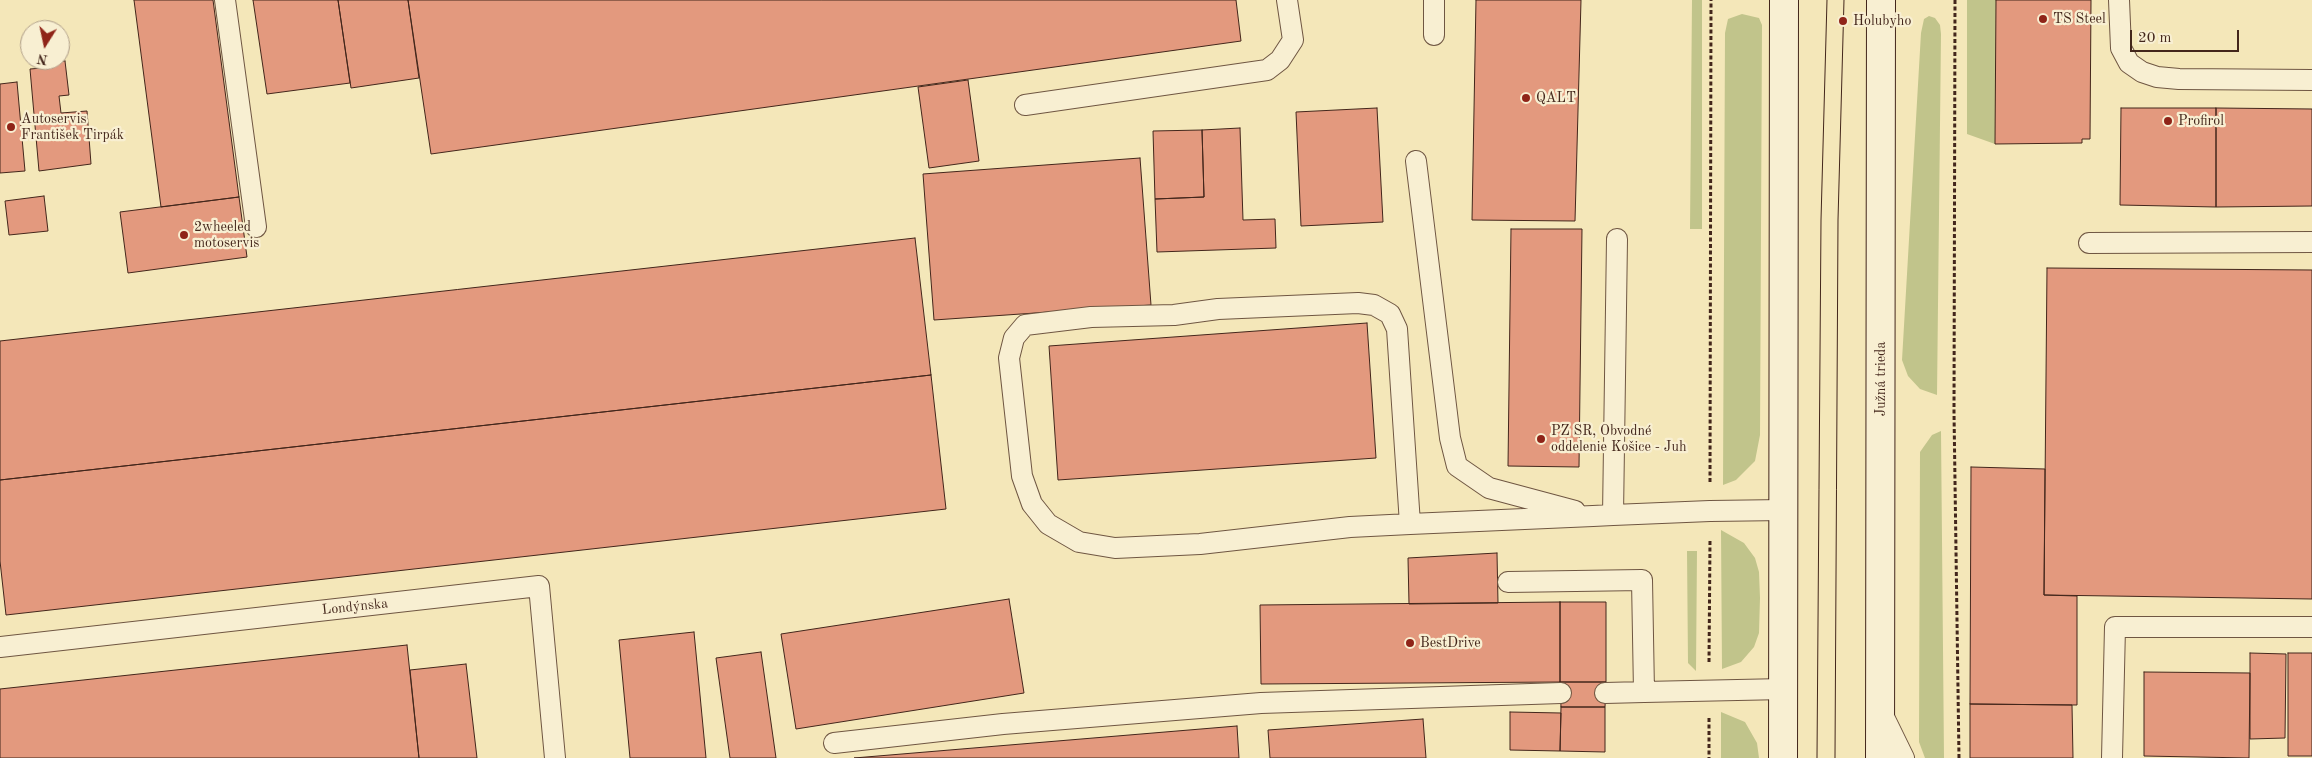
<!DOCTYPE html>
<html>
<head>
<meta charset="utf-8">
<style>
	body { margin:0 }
	#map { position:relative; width:2312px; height:758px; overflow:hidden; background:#f4e7b9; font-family:"Old Standard TT",serif }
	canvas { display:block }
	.north { position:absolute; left:20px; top:20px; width:50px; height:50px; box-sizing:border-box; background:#f8efd2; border:1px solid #b09f89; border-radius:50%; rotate:190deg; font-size:14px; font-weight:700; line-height:20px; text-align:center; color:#43261b }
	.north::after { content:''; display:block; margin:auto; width:18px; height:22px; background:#8f2418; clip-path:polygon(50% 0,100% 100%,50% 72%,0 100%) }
	.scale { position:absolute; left:2130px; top:30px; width:109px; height:22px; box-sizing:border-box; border:2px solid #43261b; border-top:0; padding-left:6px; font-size:15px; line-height:18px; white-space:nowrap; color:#43261b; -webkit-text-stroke:4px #f8efd2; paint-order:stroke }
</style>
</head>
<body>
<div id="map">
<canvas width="2312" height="758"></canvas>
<div class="north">N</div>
<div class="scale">20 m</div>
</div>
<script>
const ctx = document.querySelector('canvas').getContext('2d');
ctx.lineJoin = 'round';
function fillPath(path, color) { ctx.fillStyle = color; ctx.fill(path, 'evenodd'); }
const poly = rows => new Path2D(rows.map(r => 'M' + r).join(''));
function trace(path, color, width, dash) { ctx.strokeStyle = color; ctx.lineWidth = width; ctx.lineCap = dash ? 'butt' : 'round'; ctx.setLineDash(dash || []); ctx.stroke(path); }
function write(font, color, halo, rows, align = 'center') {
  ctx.font = font + ' "Old Standard TT",serif'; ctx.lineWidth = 4.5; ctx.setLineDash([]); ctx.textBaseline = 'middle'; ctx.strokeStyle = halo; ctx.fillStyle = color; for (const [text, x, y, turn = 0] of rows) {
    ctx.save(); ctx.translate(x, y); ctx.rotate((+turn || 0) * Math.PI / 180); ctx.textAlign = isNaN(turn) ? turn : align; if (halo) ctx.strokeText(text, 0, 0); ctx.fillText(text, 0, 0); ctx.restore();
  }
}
fillPath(poly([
	[1692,0,1702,0,1702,229,1690,229],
	[1967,0,1996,0,1995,144,1967,134],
	[1742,14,1759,18,1762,25,1760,435,1755,461,1736,480,1723,485,1725,33,1728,19],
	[1929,16,1935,18,1940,25,1941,34,1937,395,1920,389,1908,376,1902,360,1921,33,1924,19],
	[1941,431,1944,758,1925,758,1919,742,1920,452,1932,435],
	[1721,530,1744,543,1755,558,1759,572,1760,598,1759,633,1754,647,1741,662,1722,669],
	[1687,551,1697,551,1696,671,1688,663],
	[1721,712,1745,722,1757,743,1759,758,1721,758]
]), '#c1c48b');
const building = poly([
	[134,0,213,0,239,197,161,207,134,0],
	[253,0,338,0,350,83,267,94,253,0],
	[338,0,408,0,419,78,351,88,338,0],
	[408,0,1236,0,1241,41,431,154,408,0],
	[1476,0,1581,0,1575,221,1472,220,1476,0],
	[1996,0,2091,0,2090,139,2082,139,2082,143,1995,144,1996,0],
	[65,61,69,95,59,96,61,113,87,111,91,164,39,171,30,69,42,68,42,63,65,61],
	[968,80,979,161,929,168,918,87,968,80],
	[17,82,25,171,0,173,0,84,17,82],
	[1377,108,1383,222,1301,226,1296,112,1377,108],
	[2121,108,2216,108,2216,207,2120,205,2121,108],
	[2216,108,2312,109,2312,206,2216,207,2216,108],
	[1240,128,1243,220,1275,219,1276,248,1157,252,1155,199,1204,197,1202,130,1240,128],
	[1202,130,1204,197,1155,199,1153,131,1202,130],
	[1140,158,1151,305,934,320,923,174,1140,158],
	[44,196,48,231,9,235,5,201,44,196],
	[239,197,247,257,128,273,120,212,239,197],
	[1511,229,1582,229,1579,467,1508,466,1511,229],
	[915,238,931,375,0,480,0,341,915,238],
	[2047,268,2312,270,2312,599,2044,595,2047,268],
	[1367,323,1376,458,1058,480,1049,346,1367,323],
	[931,375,946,509,6,615,0,561,0,480,931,375],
	[1971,467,2045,469,2044,595,2077,596,2077,705,1970,704,1971,467],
	[1497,553,1498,603,1409,604,1408,558,1497,553],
	[1009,599,1024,693,796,729,781,634,1009,599],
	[1560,602,1606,602,1606,682,1560,682,1560,602],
	[1560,602,1560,682,1261,684,1260,605,1560,602],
	[694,632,706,758,630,758,619,640,694,632],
	[407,645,419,758,0,758,0,689,407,645],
	[761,652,776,758,730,758,716,658,761,652],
	[2250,653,2286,654,2285,738,2250,739,2250,653],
	[2288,653,2312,653,2312,756,2288,756,2288,653],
	[466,664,477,758,419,758,410,670,466,664],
	[2144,672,2250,673,2249,758,2144,756,2144,672],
	[1560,682,1606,682,1605,707,1561,707,1560,682],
	[1970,704,2072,705,2073,758,1970,758,1970,704],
	[1561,707,1605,707,1605,752,1560,751,1561,707],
	[1510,712,1561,713,1560,751,1510,750,1510,712],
	[1423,719,1426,758,1270,758,1268,730,1423,719],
	[1237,726,1239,758,854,758,1237,726]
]);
fillPath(building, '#e3997e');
trace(building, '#43261b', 1);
const lane = poly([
	[225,0,256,227],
	[1434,0,1434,35],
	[2119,0,2121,48,2129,63,2142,72,2157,77,2179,79,2312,80],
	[1025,105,1267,70,1280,60,1293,40,1287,0],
	[1416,161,1450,438,1457,466,1489,488,1575,511],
	[2089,243,2312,242],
	[1613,515,1617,239],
	[1410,524,1397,329,1390,314,1374,305,1358,303,1218,309,1174,315,1091,317,1025,325,1014,338,1009,358,1022,476,1032,504,1048,524,1079,542,1115,548,1200,544,1350,527,1410,524,1593,516,1613,515,1710,511,1784,510],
	[1508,582,1642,580,1644,692,1784,689],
	[0,647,539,586,555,758],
	[1605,693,1644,692],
	[1882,713,1904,758],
	[834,743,1003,724,1261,703,1561,693],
	[2112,758,2115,627,2312,627]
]);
const secondary = poly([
	[1783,758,1784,0],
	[1880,758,1881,0]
]);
trace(lane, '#6f5642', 22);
trace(secondary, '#43261b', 30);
trace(poly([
	[1955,0,1954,412,1959,758],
	[1710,482,1711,0],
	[1709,662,1710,541],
	[1709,718,1709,758]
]), '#43261b', 3, [4, 2.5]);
trace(lane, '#f8efd2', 20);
trace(secondary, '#f8efd2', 28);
trace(poly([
	[1817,758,1821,220,1827,0],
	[1835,758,1838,220,1844,0]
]), '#43261b', 1);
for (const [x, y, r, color] of [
	[2043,19,5,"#8f2418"],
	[1843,21,5,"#8f2418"],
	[1526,98,5,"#8f2418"],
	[2168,121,5,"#8f2418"],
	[11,127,5,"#8f2418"],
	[184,235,5,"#8f2418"],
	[1541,439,5,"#8f2418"],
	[1410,643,5,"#8f2418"]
]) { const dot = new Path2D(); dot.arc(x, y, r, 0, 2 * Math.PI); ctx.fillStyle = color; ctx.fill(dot); trace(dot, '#f8efd2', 2); }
write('14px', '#43261b', '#f8efd2', [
	["TS Steel",2053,19],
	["Holubyho",1853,21],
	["QALT",1536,98],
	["Autoservis",21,119],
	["František Tirpák",21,135],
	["Profirol",2178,121],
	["2wheeled",194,227],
	["motoservis",194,243],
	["PZ SR, Obvodné",1551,431],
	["oddelenie Košice - Juh",1551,447],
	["BestDrive",1420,643]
], 'left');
write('14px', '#43261b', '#f8efd2', [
	["Južná trieda",1881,379,-90],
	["Londýnska",355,607,-6]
]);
</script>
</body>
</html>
